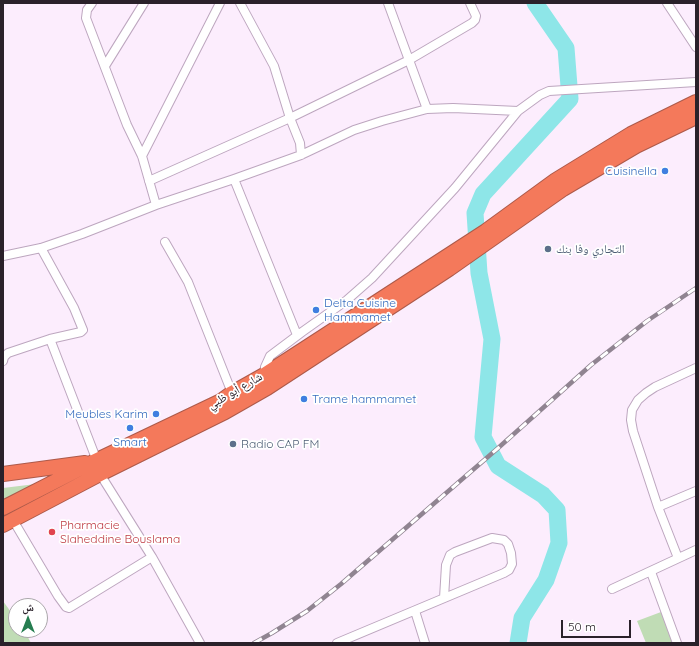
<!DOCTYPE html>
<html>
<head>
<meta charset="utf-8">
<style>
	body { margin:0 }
	#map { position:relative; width:699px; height:646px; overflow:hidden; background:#fcedfd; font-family:Quicksand,"Noto Naskh Arabic",sans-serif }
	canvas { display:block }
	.frame { position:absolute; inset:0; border:4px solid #2a212a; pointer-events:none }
	.north { position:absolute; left:8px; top:598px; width:40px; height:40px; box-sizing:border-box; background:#fff; border:1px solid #aaa6aa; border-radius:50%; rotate:0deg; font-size:11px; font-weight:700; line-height:16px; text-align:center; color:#2a212a }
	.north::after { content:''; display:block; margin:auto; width:14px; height:18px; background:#267d50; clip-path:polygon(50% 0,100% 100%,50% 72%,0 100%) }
	.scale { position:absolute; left:561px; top:620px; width:70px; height:18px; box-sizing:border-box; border:2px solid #2a212a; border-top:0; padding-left:5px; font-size:12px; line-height:14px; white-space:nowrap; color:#2a212a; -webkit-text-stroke:3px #fff; paint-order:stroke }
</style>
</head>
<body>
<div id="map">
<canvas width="699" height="646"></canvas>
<div class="frame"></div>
<div class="north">ش</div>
<div class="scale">50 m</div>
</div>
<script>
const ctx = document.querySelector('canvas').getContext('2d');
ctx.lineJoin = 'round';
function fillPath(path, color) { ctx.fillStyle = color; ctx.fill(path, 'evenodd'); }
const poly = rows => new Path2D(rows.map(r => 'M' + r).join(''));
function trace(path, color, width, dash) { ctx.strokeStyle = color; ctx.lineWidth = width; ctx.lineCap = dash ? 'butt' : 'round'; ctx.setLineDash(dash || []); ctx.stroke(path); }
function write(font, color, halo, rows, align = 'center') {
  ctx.font = font + ' Quicksand,"Noto Naskh Arabic",sans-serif'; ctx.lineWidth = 3.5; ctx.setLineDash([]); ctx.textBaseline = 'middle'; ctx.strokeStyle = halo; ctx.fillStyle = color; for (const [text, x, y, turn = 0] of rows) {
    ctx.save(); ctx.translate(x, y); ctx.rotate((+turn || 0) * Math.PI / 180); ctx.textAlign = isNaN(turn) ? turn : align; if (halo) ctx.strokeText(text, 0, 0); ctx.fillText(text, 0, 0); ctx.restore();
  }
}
fillPath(poly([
	[52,482,3,506,3,488],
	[3,601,16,619,16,630,24,630,31,643,3,643],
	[661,612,673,643,646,643,637,621]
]), '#c0dcb5');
trace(poly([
	[518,643,522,618,546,580,559,543,557,510,543,495,498,466,483,437,492,339,479,273,475,213,483,194,570,99,566,48,535,3]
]), '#8ee6e8', 17);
const street = poly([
	[92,3,87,10,86,18,127,125,142,156,156,205],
	[240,3,274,66,290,118,300,143,301,155],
	[388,3,427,109],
	[667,3,696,47],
	[105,66,144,3],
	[142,156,220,3],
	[234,179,297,335],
	[149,181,290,118,409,60,472,23,475,20,476,16,470,3],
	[165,242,188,282,232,393],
	[3,256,41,248,82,234,156,205,234,179,301,155,354,130,382,121,427,109,453,108,518,111],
	[50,339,97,461],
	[3,361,4,357,8,353,50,339,81,332,83,330,74,308,41,248],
	[264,375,265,367,270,356,302,332,347,300,372,278,455,188,518,111,540,95,549,91,696,82],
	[100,474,152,557,200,643],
	[658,507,633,431,631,420,632,410,638,400,646,393,655,387,696,368],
	[13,520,58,596,66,607,69,608,152,557],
	[678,558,658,507,696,491],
	[651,572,677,643],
	[612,589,696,550],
	[415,611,425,643],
	[337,643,504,573,509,570,512,564,511,553,508,544,504,540,492,538,455,552,450,555,446,565,444,598]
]);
const highway = poly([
	[3,474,85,463],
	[3,508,93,462,221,401,232,393,264,375,486,231,556,180,631,134,696,102],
	[3,525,100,474,225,412,267,388,449,269,563,189,636,146,696,117]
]);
trace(street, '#bda6bf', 10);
trace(highway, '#ad5a4a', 16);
trace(street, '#fff', 8);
trace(highway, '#f4795b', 14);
const rail = poly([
	[254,643,272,633,307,611,341,584,497,449,591,365,647,321,696,288]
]);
trace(rail, '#908491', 4.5);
trace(rail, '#fff', 3, [9]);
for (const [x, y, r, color] of [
	[665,171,4,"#3f7fe0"],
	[548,249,4,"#5c6f8a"],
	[316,310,4,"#3f7fe0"],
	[304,399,4,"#3f7fe0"],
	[156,414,4,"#3f7fe0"],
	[130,428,4,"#3f7fe0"],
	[233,444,4,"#5c6f8a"],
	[52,532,4,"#e0444e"]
]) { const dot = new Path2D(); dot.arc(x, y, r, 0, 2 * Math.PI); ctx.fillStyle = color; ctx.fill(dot); trace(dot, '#fff', 1.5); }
write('12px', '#366cbe', '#fff', [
	["Cuisinella",657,171],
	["Delta Cuisine",324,303,"left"],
	["Hammamet",324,317,"left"],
	["Trame hammamet",312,399,"left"],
	["Meubles Karim",148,414],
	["Smart",130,442,"center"]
], 'right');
write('12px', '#4e5e75', '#fff', [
	["التجاري وفا بنك",556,249],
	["Radio CAP FM",241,444]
], 'left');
write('12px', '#2a212a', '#fff', [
	["شارع أبو ظبي",235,391,-30]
]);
write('12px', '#be3a42', '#fff', [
	["Pharmacie",60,525],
	["Slaheddine Bouslama",60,539]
], 'left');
</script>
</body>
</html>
